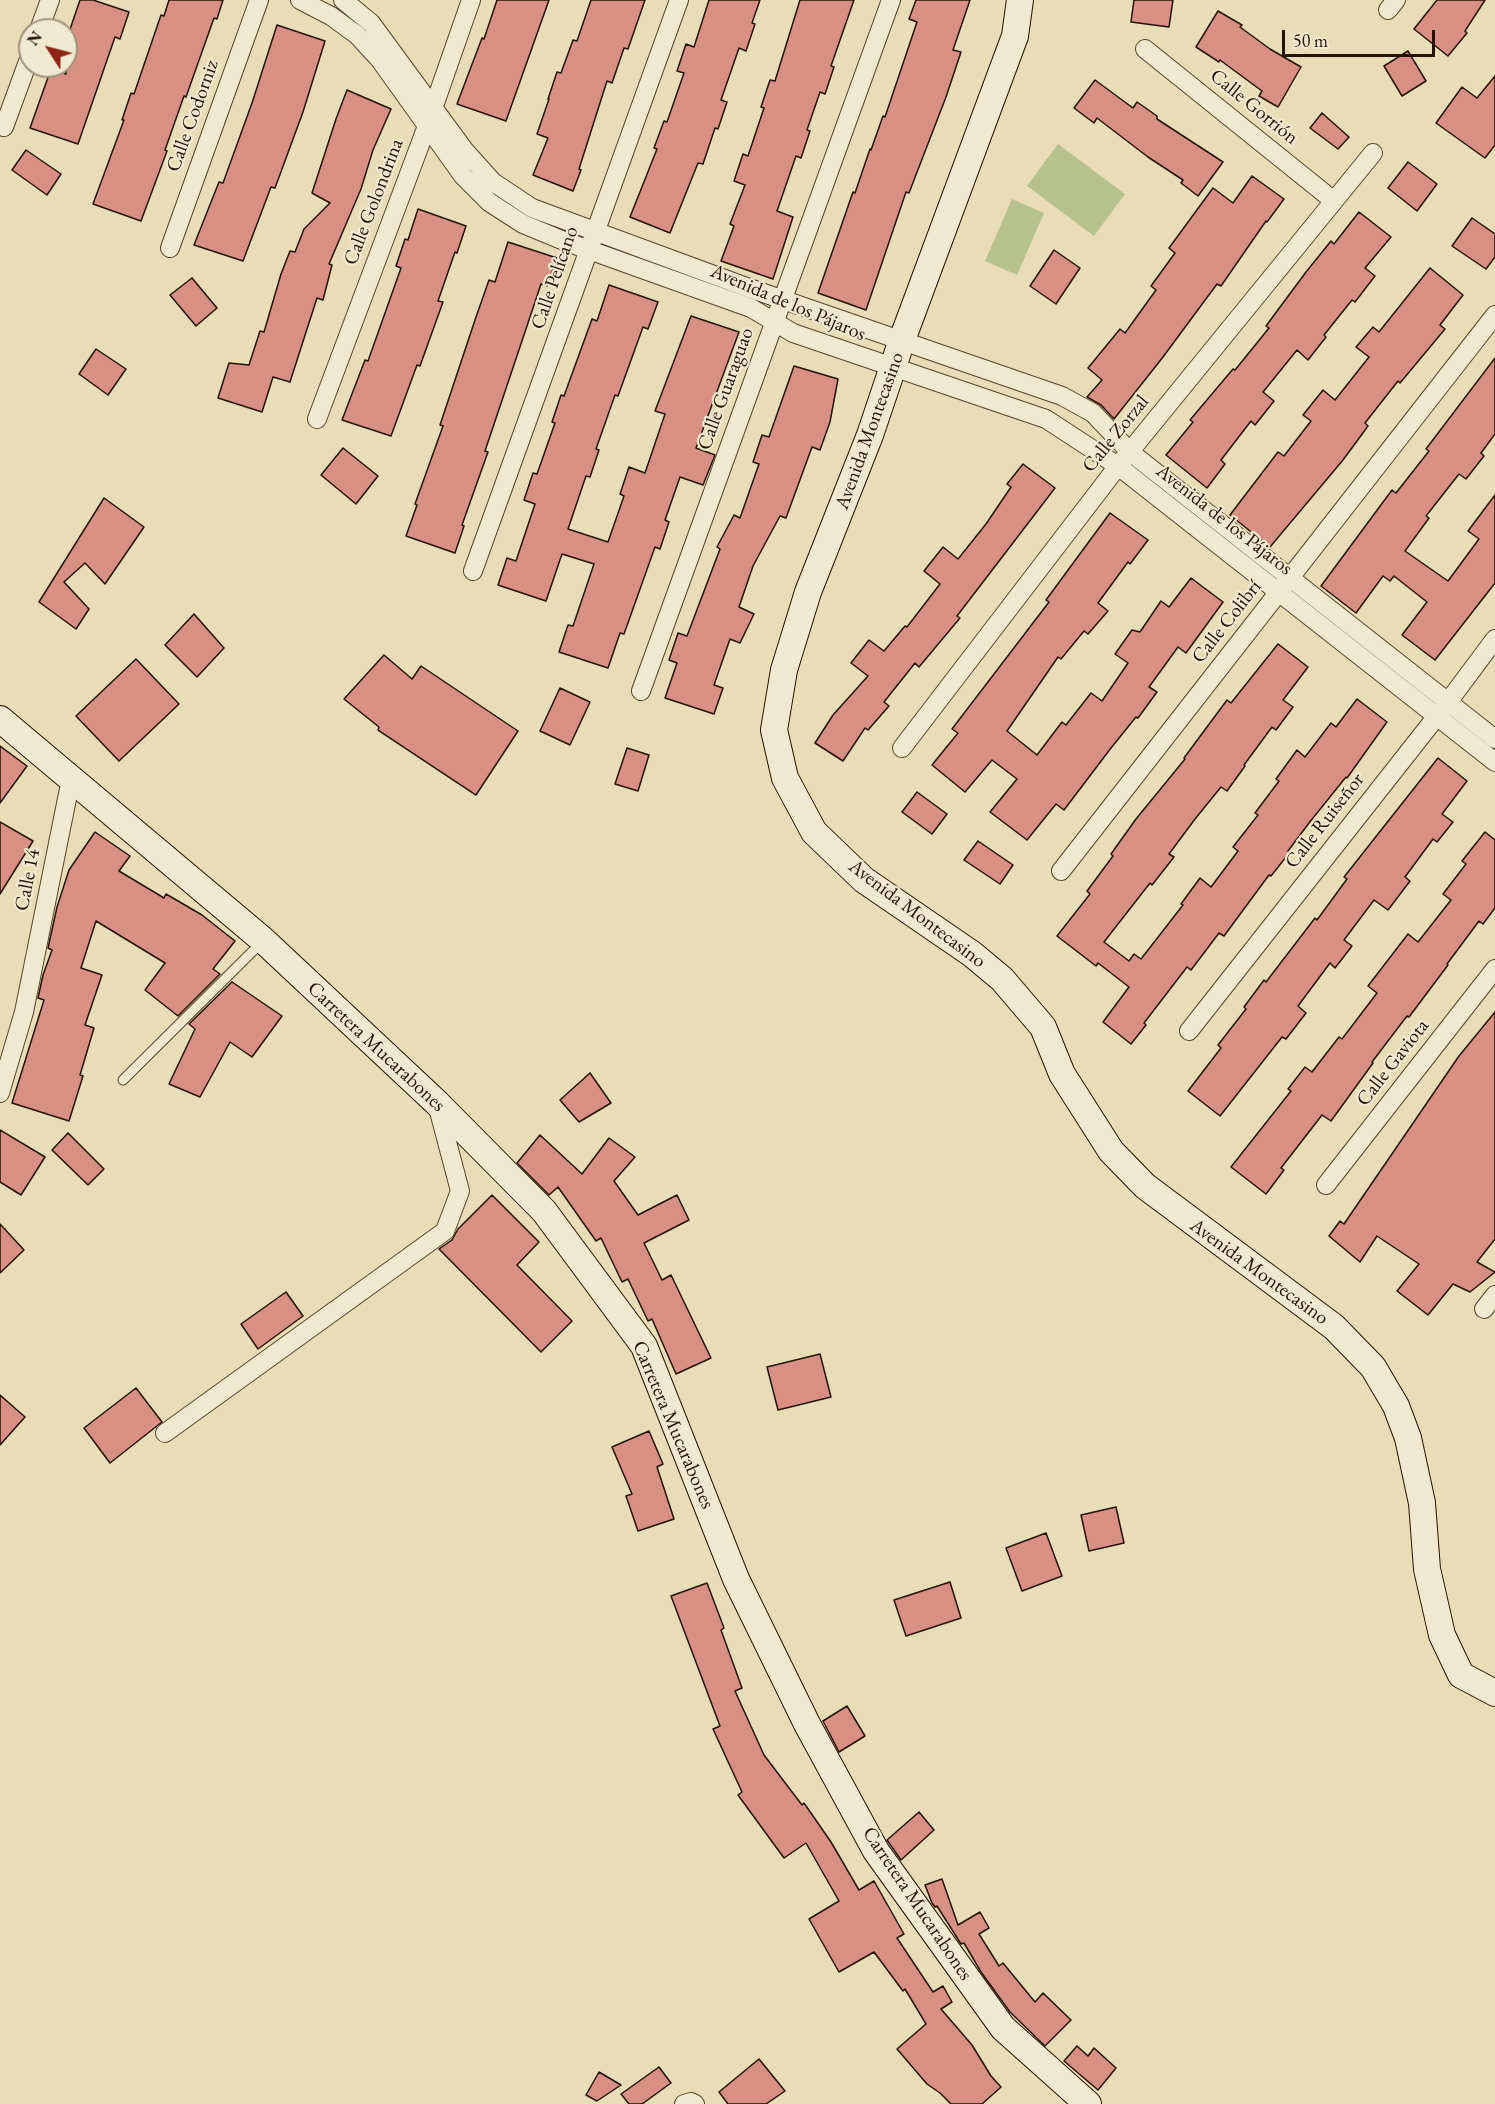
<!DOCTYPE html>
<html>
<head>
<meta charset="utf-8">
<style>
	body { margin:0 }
	#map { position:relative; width:1495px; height:2104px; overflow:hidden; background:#e8ddb6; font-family:"EB Garamond",serif }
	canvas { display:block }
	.north { position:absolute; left:18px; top:18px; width:60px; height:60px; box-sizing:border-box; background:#f0e9d0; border:2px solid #9f937d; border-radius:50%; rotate:306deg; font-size:16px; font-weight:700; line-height:24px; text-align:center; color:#251201 }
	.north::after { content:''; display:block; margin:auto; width:21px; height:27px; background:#8f2418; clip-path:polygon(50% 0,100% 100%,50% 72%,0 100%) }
	.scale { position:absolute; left:1282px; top:30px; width:153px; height:27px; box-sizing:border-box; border:3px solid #251201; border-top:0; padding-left:8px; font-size:18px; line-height:21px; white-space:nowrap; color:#251201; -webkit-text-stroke:4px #f0e9d0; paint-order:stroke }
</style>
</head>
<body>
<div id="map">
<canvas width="1495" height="2104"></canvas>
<div class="north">N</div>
<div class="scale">50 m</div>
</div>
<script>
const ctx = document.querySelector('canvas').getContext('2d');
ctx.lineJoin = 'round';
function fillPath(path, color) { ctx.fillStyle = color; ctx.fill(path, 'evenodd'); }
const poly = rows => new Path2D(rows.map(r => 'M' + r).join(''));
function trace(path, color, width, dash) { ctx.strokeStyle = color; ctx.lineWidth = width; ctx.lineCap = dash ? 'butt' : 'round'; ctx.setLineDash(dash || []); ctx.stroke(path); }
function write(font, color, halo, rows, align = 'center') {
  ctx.font = font + ' "EB Garamond",serif'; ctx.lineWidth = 4.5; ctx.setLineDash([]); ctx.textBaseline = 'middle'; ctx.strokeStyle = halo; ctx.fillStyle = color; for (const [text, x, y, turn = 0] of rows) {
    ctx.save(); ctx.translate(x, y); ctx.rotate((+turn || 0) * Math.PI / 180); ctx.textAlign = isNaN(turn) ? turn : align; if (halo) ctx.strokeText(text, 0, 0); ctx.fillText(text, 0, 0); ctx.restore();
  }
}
fillPath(poly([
	[1058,144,1125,194,1094,236,1027,186],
	[1012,199,1044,213,1017,275,985,261]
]), '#b6c18d');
const building = poly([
	[80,0,93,0,129,12,120,39,115,37,78,144,30,128,51,69,66,74,66,41,80,0],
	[169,0,223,0,217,19,214,18,186,97,184,96,165,150,167,151,141,221,93,204,124,120,122,120,131,93,134,94,161,15,164,16,169,0],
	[497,0,549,0,506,121,457,104,482,38,484,39,497,0],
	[591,0,645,0,628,49,624,48,612,83,607,81,579,169,581,170,573,191,533,175,548,138,537,134,549,99,548,99,557,72,561,73,573,40,577,41,591,0],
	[709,0,760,0,752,23,755,24,746,51,739,48,721,100,727,102,718,129,715,128,703,164,698,163,670,233,630,217,657,149,654,148,664,121,667,122,684,73,677,71,686,44,694,47,709,0],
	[800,0,854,0,831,66,834,67,825,94,820,92,807,130,810,131,801,158,796,156,777,211,793,217,773,279,721,261,734,226,730,224,745,185,734,181,743,154,748,156,764,108,761,107,770,80,775,81,800,0],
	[916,0,970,0,953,50,961,52,946,97,909,193,906,192,866,310,818,293,853,192,855,193,870,149,871,150,883,116,885,117,917,22,909,19,916,0],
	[1134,0,1173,0,1169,27,1131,22,1134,0],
	[1437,0,1485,0,1465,31,1467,33,1448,56,1414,29,1437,0],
	[1218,11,1242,25,1240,27,1270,49,1301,67,1278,107,1259,96,1262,91,1220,60,1219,62,1196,47,1218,11],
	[277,25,325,41,303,112,275,188,271,187,243,261,194,245,219,182,223,183,252,103,277,25],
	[1408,51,1426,81,1402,96,1384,66,1408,51],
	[1495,76,1495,145,1485,158,1436,123,1462,87,1477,98,1495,76],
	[1095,80,1133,108,1137,102,1157,116,1157,119,1223,162,1198,196,1181,183,1183,180,1148,157,1097,118,1094,123,1074,108,1095,80],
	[347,90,391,109,373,150,361,189,329,264,332,265,323,300,317,298,290,382,273,377,262,412,218,398,229,363,249,365,260,331,264,332,281,274,290,251,295,252,304,229,330,203,312,193,336,119,347,90],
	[1322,113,1349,137,1338,149,1310,128,1322,113],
	[26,150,61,174,47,195,12,170,26,150],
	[1408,162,1437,184,1417,211,1388,188,1408,162],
	[1252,176,1284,199,1267,222,1266,221,1221,286,1217,284,1163,357,1114,419,1101,405,1087,397,1102,380,1088,368,1120,329,1125,333,1156,290,1151,286,1175,253,1169,248,1213,188,1233,203,1252,176],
	[418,209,466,226,457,253,455,252,438,301,443,302,420,366,417,365,391,436,342,420,365,360,368,361,401,268,396,266,405,239,408,240,418,209],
	[1359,212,1391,237,1365,268,1375,276,1355,302,1352,300,1324,335,1326,337,1308,360,1297,350,1263,392,1274,401,1255,425,1251,421,1221,460,1225,464,1207,488,1166,455,1193,422,1190,420,1233,369,1235,370,1269,328,1266,326,1306,272,1331,241,1334,244,1359,212],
	[1472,218,1495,234,1495,257,1486,269,1452,246,1472,218],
	[508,242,557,258,547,286,541,284,528,323,485,451,488,452,462,525,464,526,455,553,406,536,417,505,415,504,443,426,440,425,475,320,489,280,495,282,508,242],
	[1054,250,1080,268,1056,304,1030,286,1054,250],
	[1430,268,1463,295,1440,325,1445,329,1400,383,1398,381,1365,423,1368,426,1343,460,1270,547,1230,515,1278,452,1284,456,1311,421,1303,415,1323,390,1335,400,1369,357,1356,347,1373,327,1379,332,1430,268],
	[192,278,217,308,196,326,170,295,192,278],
	[609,285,658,302,648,329,643,327,618,396,615,395,596,449,599,450,590,477,586,476,568,529,608,542,624,496,620,494,629,467,645,473,665,414,655,411,691,316,739,332,696,448,715,455,703,485,680,477,665,520,669,522,660,549,655,547,624,634,620,633,608,668,559,652,568,625,573,626,594,564,562,554,546,601,498,585,507,558,516,561,535,504,524,500,533,473,537,474,555,423,552,422,561,395,564,396,592,319,597,321,609,285],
	[96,349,126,369,108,395,79,374,96,349],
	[1495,358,1495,434,1481,453,1484,456,1466,479,1459,474,1426,516,1429,518,1405,551,1448,581,1479,539,1468,531,1495,495,1495,583,1435,660,1402,635,1427,602,1394,576,1390,581,1383,576,1356,613,1321,586,1392,490,1396,493,1429,451,1426,449,1495,358],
	[794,366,838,379,830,422,820,450,812,447,786,518,780,516,753,566,739,607,754,614,740,643,730,639,714,685,723,688,714,714,665,698,677,663,669,660,678,633,687,636,720,549,717,547,734,515,740,518,759,464,753,462,762,435,769,437,794,366],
	[343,448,378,476,356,504,321,475,343,448],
	[1023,464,1055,488,957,616,960,618,919,667,915,663,884,702,889,706,868,730,865,728,843,761,815,743,833,715,868,676,851,663,869,640,884,651,905,626,907,627,940,584,924,571,943,547,958,559,986,524,1011,487,1007,484,1023,464],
	[104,498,144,527,105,584,85,563,64,582,89,609,76,629,39,602,104,498],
	[1110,513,1148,540,1130,564,1128,562,1098,603,1108,611,1088,634,1084,631,1061,659,1058,657,1007,731,1037,755,1062,722,1066,725,1091,693,1102,701,1128,663,1115,654,1132,630,1140,632,1161,601,1169,607,1191,578,1223,602,1186,653,1178,647,1149,687,1157,692,1138,718,1136,717,1111,748,1064,810,1056,804,1027,840,990,812,1017,779,992,760,965,792,932,765,958,733,952,729,1049,602,1046,600,1110,513],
	[194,614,224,648,197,677,165,645,194,614],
	[1278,644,1308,667,1283,700,1293,707,1276,730,1272,727,1244,765,1245,766,1227,791,1221,787,1195,819,1169,854,1174,857,1152,885,1150,883,1104,942,1129,961,1134,954,1141,959,1183,905,1181,904,1200,878,1211,887,1238,851,1233,847,1258,815,1255,813,1279,781,1276,779,1297,750,1305,757,1331,723,1336,727,1357,699,1387,722,1347,778,1346,777,1309,823,1288,851,1290,852,1271,876,1269,875,1224,936,1219,933,1191,970,1187,967,1144,1023,1146,1025,1131,1044,1103,1022,1129,987,1098,963,1096,966,1057,936,1090,894,1087,891,1113,856,1111,854,1136,819,1185,759,1184,758,1227,700,1231,703,1278,644],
	[384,655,412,679,421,666,518,731,476,795,378,730,379,727,344,699,384,655],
	[136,659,179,704,119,761,76,716,136,659],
	[560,688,590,702,570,745,540,731,560,688],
	[0,746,27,766,0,803,0,746],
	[627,748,649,755,638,791,615,784,627,748],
	[1438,758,1467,781,1442,814,1453,822,1437,842,1433,839,1405,877,1410,881,1388,910,1374,900,1344,940,1352,946,1335,968,1330,963,1298,1006,1306,1013,1286,1039,1282,1037,1220,1116,1188,1091,1221,1048,1218,1045,1246,1009,1244,1007,1264,980,1266,982,1315,918,1317,920,1347,879,1344,877,1438,758],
	[917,792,947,814,932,834,902,812,917,792],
	[0,822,33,841,0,894,0,822],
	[95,832,130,856,119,871,164,898,166,894,202,915,235,941,213,969,220,974,178,1016,145,990,165,963,96,921,81,968,102,975,85,1025,94,1028,80,1075,83,1076,69,1121,12,1103,44,1000,38,998,43,975,52,950,48,948,57,907,69,870,95,832],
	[1485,832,1495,840,1495,908,1483,924,1479,921,1447,964,1448,965,1409,1017,1407,1016,1372,1062,1373,1063,1331,1121,1322,1115,1281,1168,1284,1170,1266,1194,1231,1167,1291,1091,1288,1089,1305,1067,1312,1072,1339,1037,1342,1039,1377,993,1368,986,1408,934,1418,942,1451,900,1443,894,1466,864,1462,861,1485,832],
	[978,841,1013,865,1000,884,964,860,978,841],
	[232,982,282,1016,252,1057,230,1042,200,1097,169,1084,195,1029,189,1024,232,982],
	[1495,1012,1495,1239,1477,1262,1495,1272,1470,1292,1453,1284,1428,1315,1397,1291,1419,1264,1377,1236,1360,1262,1329,1236,1340,1221,1344,1224,1459,1056,1495,1012],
	[590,1073,611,1103,579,1122,560,1100,590,1073],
	[0,1130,45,1157,21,1195,0,1182,0,1130],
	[68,1133,104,1169,88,1185,52,1150,68,1133],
	[540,1135,582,1174,609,1138,635,1157,614,1181,638,1215,677,1195,689,1220,644,1243,662,1280,671,1275,711,1358,676,1374,652,1319,648,1321,628,1279,622,1282,601,1238,596,1241,558,1187,549,1195,517,1163,540,1135],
	[492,1195,539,1242,517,1265,572,1321,541,1352,439,1249,452,1240,458,1229,492,1195],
	[0,1224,24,1250,0,1273,0,1224],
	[286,1292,303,1316,258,1349,241,1324,286,1292],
	[820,1354,831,1397,778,1410,767,1367,820,1354],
	[136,1388,162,1422,110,1463,84,1428,136,1388],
	[0,1395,25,1417,0,1445,0,1395],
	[649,1431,663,1464,657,1467,674,1519,638,1531,626,1496,632,1494,612,1447,649,1431],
	[1116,1507,1124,1543,1089,1551,1081,1515,1116,1507],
	[1046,1533,1062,1576,1022,1591,1006,1548,1046,1533],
	[950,1582,961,1618,906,1636,894,1600,950,1582],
	[707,1583,724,1628,721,1630,742,1688,735,1691,764,1755,802,1805,804,1803,831,1842,859,1890,874,1881,904,1934,897,1938,933,1992,943,1986,952,2002,941,2009,972,2045,991,2076,1001,2087,982,2104,951,2104,940,2093,927,2084,897,2049,926,2024,905,1989,903,1991,874,1952,839,1972,809,1919,839,1901,806,1843,784,1858,738,1795,742,1792,713,1729,720,1726,671,1596,707,1583],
	[847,1706,865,1736,839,1752,823,1721,847,1706],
	[919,1812,934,1830,901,1860,887,1840,919,1812],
	[942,1879,958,1925,980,1912,989,1928,979,1934,999,1966,1003,1963,1035,2002,1043,1993,1071,2020,1045,2046,1010,2012,981,1972,964,1943,961,1944,937,1906,935,1907,932,1903,925,1885,942,1879],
	[1077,2046,1088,2056,1094,2048,1116,2068,1098,2090,1064,2061,1077,2046],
	[759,2059,785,2091,766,2104,728,2104,719,2092,759,2059],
	[659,2067,671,2083,642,2104,629,2104,621,2094,659,2067],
	[599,2072,621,2085,597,2101,586,2095,599,2072]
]);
fillPath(building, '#d88f84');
trace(building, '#251201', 1.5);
const lane = poly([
	[123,1080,262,942]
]);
const street = poly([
	[300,0,331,16,357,35,380,60,463,176,489,202,523,224,564,241,751,308,793,333,1046,419,1118,466,1495,762],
	[343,0,371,23,465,151,493,182,532,208,749,288,1062,396,1093,413,1130,452,1495,739],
	[1388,10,1396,0],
	[39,30,50,0],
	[1145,49,1334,201],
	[4,127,30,56],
	[170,248,259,0],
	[317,419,427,126,471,0],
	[473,571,679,0],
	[641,691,891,0],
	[902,748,1118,466,1373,153],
	[1061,871,1495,315],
	[1189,1031,1448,702,1495,639],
	[0,1093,24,1012,71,779],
	[1326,1185,1495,969],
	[1484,1309,1495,1295],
	[165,1433,445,1231,460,1191,437,1104],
	[684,2104,691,2102,695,2104]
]);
const secondary = poly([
	[1020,0,1015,36,902,340,870,435,808,592,784,670,774,730,785,778,814,832,864,880,972,954,1002,979,1043,1027,1062,1074,1111,1151,1145,1186,1334,1327,1373,1367,1396,1406,1408,1438,1422,1503,1427,1569,1442,1635,1461,1675,1495,1693],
	[0,719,263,940,437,1103,544,1211,644,1346,736,1579,807,1724,876,1851,1003,2028,1088,2104]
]);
trace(lane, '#56452e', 11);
trace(street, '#56452e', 20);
trace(secondary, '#251201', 28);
trace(lane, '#f0e9d0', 9);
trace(street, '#f0e9d0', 18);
trace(secondary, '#f0e9d0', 26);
write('20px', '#251201', '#f0e9d0', [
	["Calle Gorrión",1254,107,39],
	["Calle Codorniz",193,116,-70],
	["Calle Golondrina",374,202,-69],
	["Calle Pelícano",555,278,-71],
	["Avenida de los Pájaros",788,303,23],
	["Calle Guaraguao",726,389,-70],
	["Avenida Montecasino",870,431,-70],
	["Calle Zorzal",1116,434,-51],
	["Avenida de los Pájaros",1224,520,38],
	["Calle Colibrí",1227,622,-52],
	["Calle Ruiseñor",1325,821,-52],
	["Calle 14",28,880,-79],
	["Avenida Montecasino",917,914,37],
	["Carretera Mucarabones",376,1047,43],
	["Calle Gaviota",1393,1063,-52],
	["Avenida Montecasino",1259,1272,36],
	["Carretera Mucarabones",673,1425,67],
	["Carretera Mucarabones",917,1904,56]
]);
</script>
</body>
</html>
